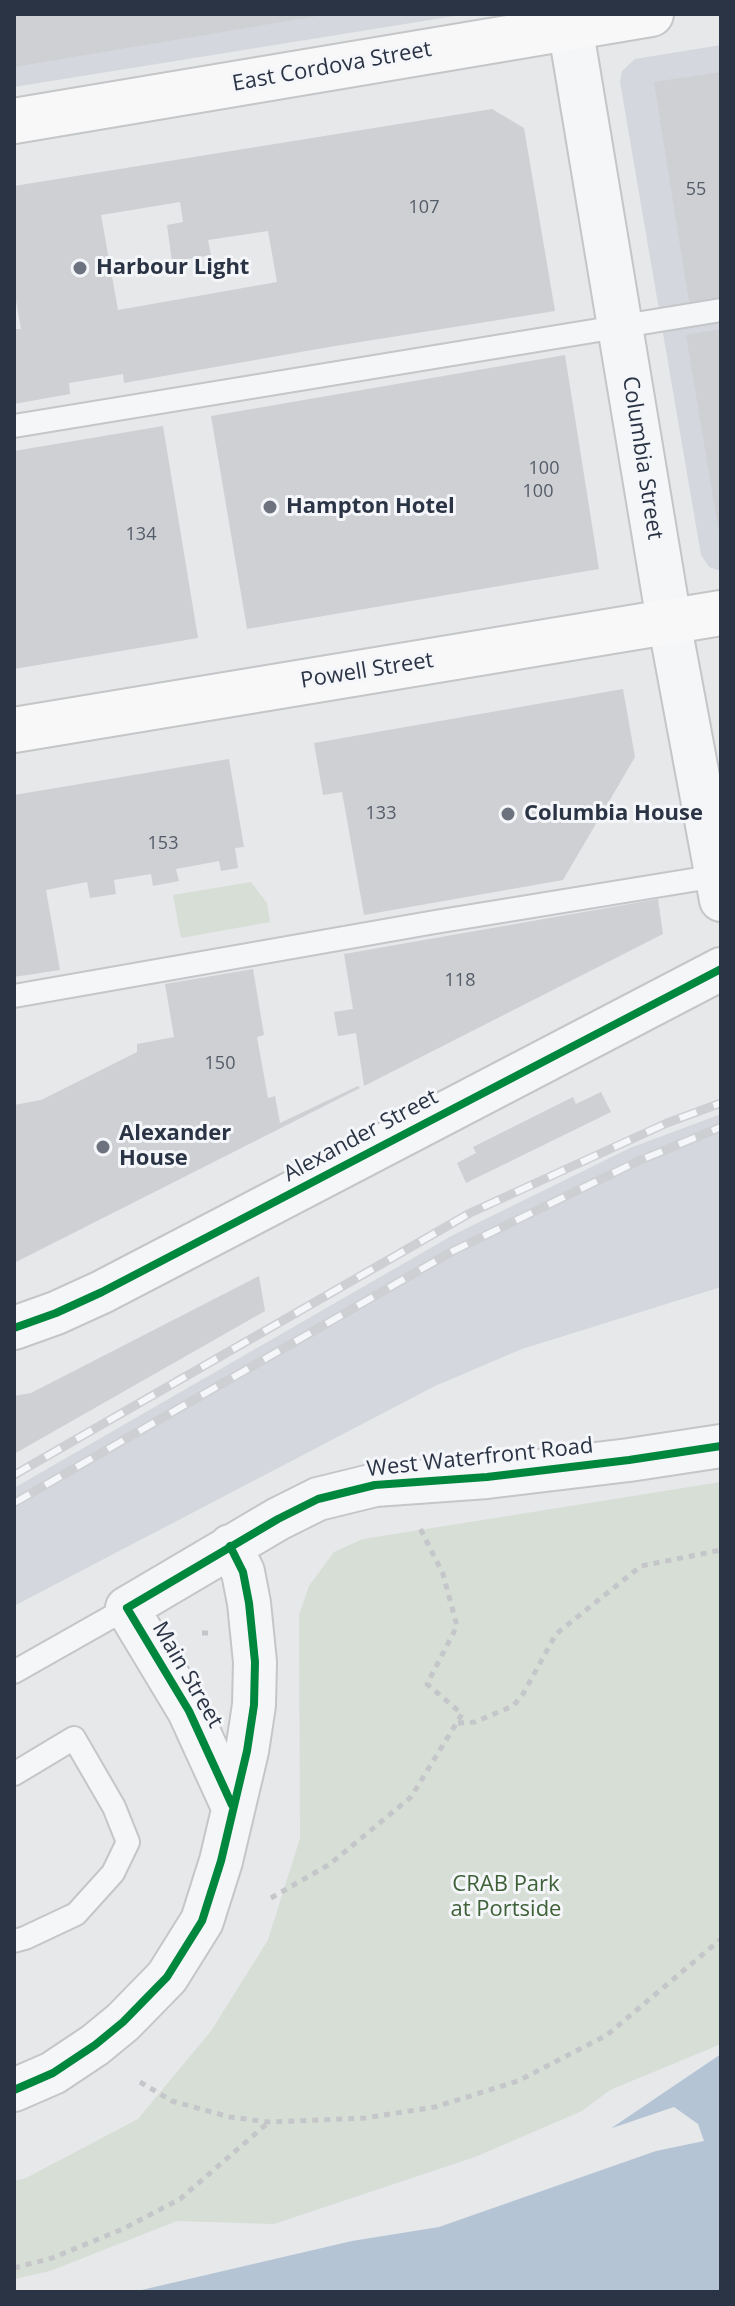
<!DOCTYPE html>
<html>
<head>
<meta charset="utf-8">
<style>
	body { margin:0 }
	#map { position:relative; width:735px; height:2306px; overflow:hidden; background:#e6e8ea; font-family:"Open Sans",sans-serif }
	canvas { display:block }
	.frame { position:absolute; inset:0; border:16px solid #2b3445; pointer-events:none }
</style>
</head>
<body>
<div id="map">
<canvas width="735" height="2306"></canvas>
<div class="frame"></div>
</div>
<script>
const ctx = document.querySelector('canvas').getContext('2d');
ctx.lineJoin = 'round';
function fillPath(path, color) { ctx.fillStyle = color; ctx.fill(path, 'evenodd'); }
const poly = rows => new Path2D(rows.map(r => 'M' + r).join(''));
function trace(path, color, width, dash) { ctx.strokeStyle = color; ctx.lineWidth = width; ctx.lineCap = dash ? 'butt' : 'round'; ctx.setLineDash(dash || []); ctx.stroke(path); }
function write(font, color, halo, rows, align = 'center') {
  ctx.font = font + ' "Open Sans",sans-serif'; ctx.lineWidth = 6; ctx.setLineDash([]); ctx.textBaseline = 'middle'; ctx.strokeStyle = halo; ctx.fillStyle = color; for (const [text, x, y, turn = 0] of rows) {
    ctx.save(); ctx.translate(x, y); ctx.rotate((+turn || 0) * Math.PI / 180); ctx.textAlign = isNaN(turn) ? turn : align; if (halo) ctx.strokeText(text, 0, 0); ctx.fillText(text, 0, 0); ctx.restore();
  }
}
fillPath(poly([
	[14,14,467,14,14,87],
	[721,45,721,571,709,567,701,555,620,82,622,71,635,59],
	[721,1114,721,1287,522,1349,435,1386,14,1606,14,1488,453,1235,630,1148]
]), '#d4d7dd');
fillPath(poly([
	[251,882,267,903,270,922,181,938,173,895],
	[721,1482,721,2044,610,2090,582,2111,475,2157,274,2224,177,2221,50,2271,14,2279,14,2181,26,2178,138,2119,211,2031,268,1940,300,1838,299,1615,309,1586,334,1552,363,1539]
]), '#d6ded6');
fillPath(poly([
	[721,2054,721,2292,95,2292,486,2189,610,2129]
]), '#b4c4d5');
fillPath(poly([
	[674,2107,698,2124,704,2141,656,2151,439,2227,352,2241,133,2292,91,2292,94,2288,280,2242,484,2185,608,2126,624,2115,612,2128]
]), '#e6e8ea');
fillPath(poly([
	[14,14,317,14,317,16,14,67],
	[721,72,721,297,689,302,654,82],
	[492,109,524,128,555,311,335,346,124,383,123,374,69,383,70,394,14,404,14,329,21,329,14,290,14,186],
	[180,202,183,222,167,225,172,262,211,255,208,240,268,231,277,282,118,310,101,215],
	[721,329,721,533,719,533,686,335],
	[565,355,599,569,247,629,211,416],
	[163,426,198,638,14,669,14,451],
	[623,689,635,757,563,880,364,915,342,792,323,795,314,743],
	[229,759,244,847,235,848,238,868,221,871,219,861,176,869,179,881,153,886,151,874,114,880,116,894,90,898,87,882,46,890,60,970,14,977,14,795],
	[658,899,663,934,364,1086,356,1033,338,1036,334,1012,353,1009,344,954],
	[253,969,264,1035,257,1037,268,1098,275,1096,280,1123,358,1086,360,1088,14,1263,14,1105,41,1100,137,1052,137,1044,174,1037,165,984],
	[601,1092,611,1112,466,1183,457,1163,476,1153,473,1147,573,1097,576,1104],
	[259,1276,265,1311,14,1454,14,1396,31,1393]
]), '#ced0d3');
const service = poly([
	[14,426,721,310],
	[14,996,435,922,717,876],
	[14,1672,127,1608],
	[14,1774,74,1738,114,1807,128,1842,113,1873,76,1914,25,1938,14,1941]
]);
const minor = poly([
	[669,621,721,900],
	[14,1328,56,1313,102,1292,721,969],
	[232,1805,189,1711,127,1608,278,1519,318,1499,375,1485,487,1477,629,1460,721,1446],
	[14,2090,53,2073,95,2045,123,2022,167,1977,202,1921,221,1861,247,1751,254,1705,255,1662,249,1603,243,1572,230,1546]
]);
const tertiary = poly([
	[568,14,669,621]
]);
const secondary = poly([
	[14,121,651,14],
	[14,730,721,613]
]);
trace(service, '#c4c6c8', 26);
trace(minor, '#c4c6c8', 46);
trace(tertiary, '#c4c6c8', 48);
trace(secondary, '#c4c6c8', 48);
trace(poly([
	[202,1633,214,1633],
	[458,1723,475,1722,513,1706,523,1694,556,1634,641,1566,721,1550],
	[271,1898,330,1864,411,1797,462,1714,427,1684,457,1626,443,1574,418,1524],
	[140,2082,172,2101,230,2117,269,2122,365,2118,435,2107,518,2081,607,2035,721,1939],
	[14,2268,52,2258,123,2229,180,2199,269,2122]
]), '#c5c6ca', 5, [6, 6]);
trace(service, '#f5f6f7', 22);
trace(minor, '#f5f6f7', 42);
trace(tertiary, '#f5f6f7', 44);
trace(secondary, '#f8f8f8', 44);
const rail = poly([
	[14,1475,470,1213,667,1123,721,1103],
	[14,1503,453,1251,636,1162,721,1127]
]);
trace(rail, '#cecfd2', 9);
trace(rail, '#f4f6f9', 6, [18]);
trace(poly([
	[14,1328,56,1313,102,1292,721,969],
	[232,1805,189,1711,127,1608,278,1519,318,1499,375,1485,487,1477,629,1460,721,1446],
	[14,2090,53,2073,95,2045,123,2022,167,1977,202,1921,221,1861,247,1751,254,1705,255,1662,249,1603,243,1572,230,1546]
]), '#00873e', 8);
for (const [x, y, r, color] of [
	[80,268,8,"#6c737f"],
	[270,507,8,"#6c737f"],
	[508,814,8,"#6c737f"],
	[103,1147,8,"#6c737f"]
]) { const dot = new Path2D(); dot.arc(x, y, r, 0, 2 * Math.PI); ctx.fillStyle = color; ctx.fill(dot); trace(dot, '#f4f6f9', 3); }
write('18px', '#545c69', null, [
	["55",696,190],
	["107",424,208],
	["100",544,469],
	["100",538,492],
	["134",141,535],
	["133",381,814],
	["153",163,844],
	["118",460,981],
	["150",220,1064]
]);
write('22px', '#2b3445', '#f4f6f9', [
	["East Cordova Street",332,67,-10],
	["Columbia Street",642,458,81],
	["Powell Street",367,671,-9],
	["Alexander Street",361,1136,-28],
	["West Waterfront Road",480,1458,-6],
	["Main Street",187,1675,60]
]);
write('bold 22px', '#2b3445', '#f4f6f9', [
	["Harbour Light",96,268],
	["Hampton Hotel",286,507],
	["Columbia House",524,814],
	["Alexander",119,1134],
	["House",119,1159]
], 'left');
write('22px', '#3f6138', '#f4f6f9', [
	["CRAB Park",506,1885],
	["at Portside",506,1910]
]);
</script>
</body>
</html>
